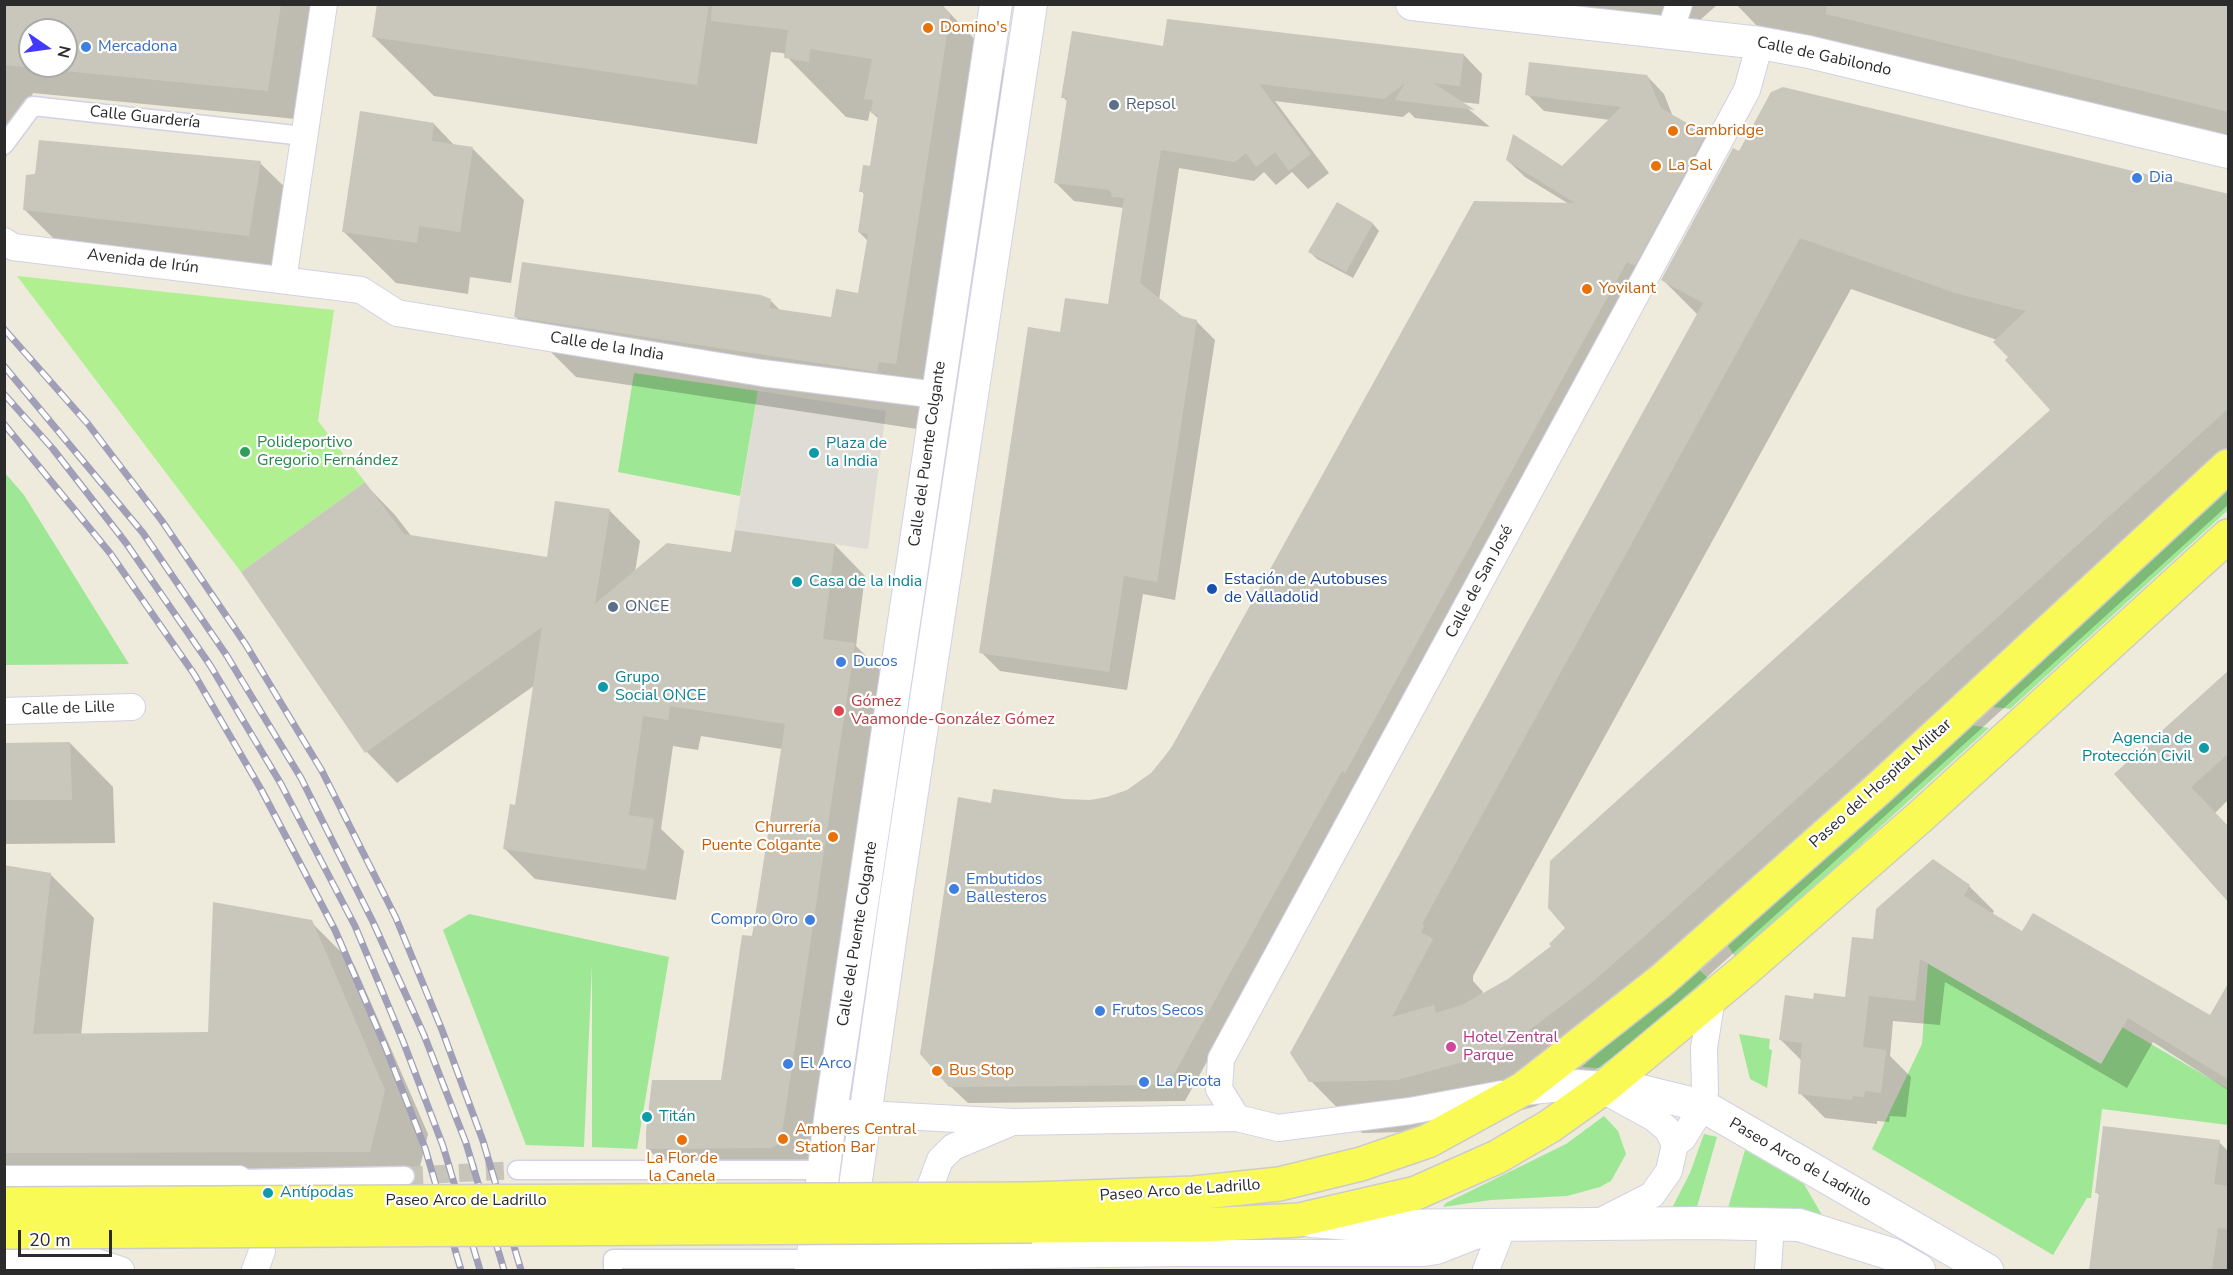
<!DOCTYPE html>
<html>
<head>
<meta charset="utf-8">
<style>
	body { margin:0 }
	#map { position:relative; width:2233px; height:1275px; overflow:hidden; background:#eeeadc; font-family:"Nunito Sans",sans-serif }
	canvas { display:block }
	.frame { position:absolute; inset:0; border:6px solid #2b2b2b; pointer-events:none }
	.north { position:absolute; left:18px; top:18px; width:60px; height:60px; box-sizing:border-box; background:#fff; border:2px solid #aaa; border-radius:50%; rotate:103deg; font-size:16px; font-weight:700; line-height:24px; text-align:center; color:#2b2b2b }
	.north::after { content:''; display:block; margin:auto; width:21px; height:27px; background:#4238ff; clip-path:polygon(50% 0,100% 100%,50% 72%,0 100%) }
	.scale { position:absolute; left:18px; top:1230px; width:94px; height:27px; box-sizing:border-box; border:3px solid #2b2b2b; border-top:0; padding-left:8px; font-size:18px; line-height:21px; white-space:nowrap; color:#2b2b2b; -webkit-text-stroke:4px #fff; paint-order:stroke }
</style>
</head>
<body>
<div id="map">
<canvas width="2233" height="1275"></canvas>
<div class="frame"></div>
<div class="north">N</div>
<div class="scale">20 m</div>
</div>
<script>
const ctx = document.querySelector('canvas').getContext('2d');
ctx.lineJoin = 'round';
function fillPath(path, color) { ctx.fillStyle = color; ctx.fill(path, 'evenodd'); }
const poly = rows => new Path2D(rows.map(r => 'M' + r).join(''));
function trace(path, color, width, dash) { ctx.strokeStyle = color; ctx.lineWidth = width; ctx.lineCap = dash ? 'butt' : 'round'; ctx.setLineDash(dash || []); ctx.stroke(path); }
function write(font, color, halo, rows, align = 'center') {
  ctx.font = font + ' "Nunito Sans",sans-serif'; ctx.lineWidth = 4.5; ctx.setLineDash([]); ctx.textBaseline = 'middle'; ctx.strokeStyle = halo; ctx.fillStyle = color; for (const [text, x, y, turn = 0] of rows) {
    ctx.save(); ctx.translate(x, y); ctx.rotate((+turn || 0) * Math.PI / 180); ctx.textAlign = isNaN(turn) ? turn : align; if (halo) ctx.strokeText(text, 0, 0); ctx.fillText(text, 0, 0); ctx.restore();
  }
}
fillPath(poly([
	[634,373,758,391,740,496,618,472],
	[5,473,24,495,129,664,5,665],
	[2228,485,2228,510,2010,709,1984,706],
	[1964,724,1989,728,1736,958,1726,943],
	[469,914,669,957,637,1149,592,1147,592,965,584,1147,526,1145,443,930],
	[1928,963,2122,1027,2228,1089,2228,1125,2102,1109,2091,1198,2087,1198,2053,1255,1872,1149,1922,1044],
	[1696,967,1709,979,1609,1069,1582,1067],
	[1739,1034,1770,1039,1769,1049,1772,1050,1767,1088,1750,1079],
	[1604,1116,1618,1131,1626,1154,1611,1181,1600,1187,1567,1196,1491,1200,1443,1207,1446,1203,1566,1144],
	[1704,1134,1717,1137,1697,1207,1672,1208,1690,1173],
	[1745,1150,1804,1184,1822,1215,1754,1208,1728,1208]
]), '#9ee895');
fillPath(poly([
	[17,276,334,310,318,421,365,482,241,572]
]), '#b1f090');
fillPath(poly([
	[758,391,886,411,868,549,735,530]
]), '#dedcd4');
fillPath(poly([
	[4,4,315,4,296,119,33,93,4,162],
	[30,30,66,30,66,66,30,66],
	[378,4,941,4,1010,76,956,423,938,421,937,432,576,377,516,317,770,300,781,311,832,318,859,294,868,241,859,232,865,195,861,191,871,168,879,119,870,111,868,121,846,117,783,53,771,52,757,144,434,96,373,36],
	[1400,4,1718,4,1680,38],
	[1736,4,2228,4,2228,139,1756,25],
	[1164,47,1464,55,1482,74,1479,104,1460,102,1490,127,1415,118,1409,112,1403,117,1275,101,1329,173,1308,189,1292,172,1276,185,1264,172,1254,181,1179,168,1159,300,1182,318,1196,321,1215,340,1175,600,1143,594,1127,690,1000,671,981,652,1061,334,1109,306,1124,208,1074,201,1055,182,1068,102,1063,97],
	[1647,76,1664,94,1673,117,1705,135,1723,152,1360,787,1185,1101,968,1103,950,1086,992,804,1090,802,1128,792,1152,774,1569,204,1525,177,1507,160,1562,168,1610,120,1544,111,1527,94],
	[434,124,455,146,472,148,524,200,511,283,470,277,468,294,396,283,344,232],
	[1740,153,2228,197,2228,505,1696,987,1640,1036,1567,1092,1536,1106,1449,1131,1362,1133,1311,1081,1698,315,1663,280],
	[1851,289,1997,340,2052,410,1553,946,1509,980,1480,996,1483,992,1473,981,1473,976],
	[260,163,300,202,289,276,65,250,25,210],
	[1337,204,1373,224,1379,231,1353,278,1317,259,1310,252],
	[365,484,395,515,412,537,548,559,609,510,640,541,635,572,733,554,835,545,865,576,856,646,885,675,811,1171,803,1178,678,1179,647,1148,723,1081,754,938,782,749,701,736,698,750,673,746,661,829,684,851,676,900,535,879,505,849,517,807,535,685,397,783,367,752,243,572],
	[2228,672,2228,800,2215,813,2116,774],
	[70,743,113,787,115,843,4,844,4,744],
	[4,867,50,874,94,918,81,1035,210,1033,311,922,355,966,428,1134,413,1195,4,1197],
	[1969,886,1994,911,1992,915,2023,933,2210,1017,2228,985,2228,1090,2153,1042,2127,1088,1945,982,1940,1025,1893,1021,1890,1056,1911,1077,1906,1117,1890,1116,1889,1122,1877,1121,1877,1124,1825,1118,1800,1093,1802,1061,1781,1040,1814,1000,1846,999,1874,941],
	[2219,1142,2228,1151,2228,1270,2091,1270,2100,1196,2096,1192]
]), '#0003');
fillPath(poly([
	[4,4,281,4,268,91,4,65],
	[30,30,66,30,66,66,30,66],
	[377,4,709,4,697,85,372,37],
	[712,4,942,4,950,15,896,364,879,362,877,372,514,317,522,262,761,295,771,299,770,308,831,317,836,289,858,293,868,234,858,232,864,192,859,192,863,165,870,166,878,115,871,113,873,100,864,99,872,59,810,49,809,62,784,58,788,30,711,21],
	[1827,4,2229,4,2229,112,1826,14],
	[1167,19,1464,54,1460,86,1433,83,1475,110,1395,100,1405,83,1384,99,1259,84,1311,154,1289,171,1275,152,1256,167,1246,153,1235,162,1161,150,1140,283,1182,316,1197,320,1157,582,1124,576,1109,672,979,653,1028,327,1060,332,1065,298,1108,304,1124,198,1112,197,1110,190,1054,183,1067,98,1061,98,1072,31,1163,46],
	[1529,62,1647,75,1661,108,1706,134,1635,266,1627,262,1345,773,1342,771,1168,1085,949,1087,920,1054,958,797,991,803,993,789,1064,799,1090,800,1107,797,1127,790,1151,773,1170,750,1474,201,1575,203,1506,160,1513,134,1562,166,1621,107,1525,95],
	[1783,87,2229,194,2229,408,1645,936,1589,985,1515,1041,1485,1056,1397,1080,1309,1082,1290,1053,1703,303,1661,280,1733,148,1739,151,1771,92],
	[1800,238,1955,293,2026,311,1993,342,2008,357,2005,360,2050,410,1550,861,1548,908,1565,928,1549,944,1551,946,1508,979,1462,1005,1436,1013,1434,1005,1392,1017,1433,939,1421,932,1424,926,1422,924],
	[360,111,434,123,432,141,473,147,460,232,419,226,417,243,342,232],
	[39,140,261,161,249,236,23,210,26,175,35,174],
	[1337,202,1373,223,1346,272,1308,252],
	[365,482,404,534,547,557,555,501,610,509,595,604,667,543,731,552,735,530,835,544,823,639,855,643,781,1140,777,1145,771,1148,646,1149,646,1132,652,1080,721,1080,742,935,752,936,785,724,670,706,668,720,643,716,629,815,654,819,646,870,503,849,510,804,515,805,542,627,365,753,241,572],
	[2229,670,2229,753,2191,787,2229,827,2229,903,2114,774],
	[70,742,72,800,4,800,4,743],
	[1933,859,1970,885,1964,896,2022,931,2033,913,2210,1015,2229,982,2229,1080,2128,1018,2101,1064,1920,959,1915,1001,1869,996,1863,1047,1886,1050,1881,1093,1865,1091,1864,1097,1853,1096,1852,1100,1798,1094,1802,1043,1779,1040,1785,995,1813,999,1814,993,1845,997,1852,937,1873,939,1876,909],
	[4,865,51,873,33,1034,208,1032,213,902,312,920,385,1090,370,1152,4,1153],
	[2103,1126,2220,1140,2214,1184,2229,1186,2229,1229,2218,1228,2212,1270,2089,1270,2099,1193,2095,1193]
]), '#c9c7bc');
trace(poly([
	[405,1176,517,1170]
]), '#c7c4b9', 18, [18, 9]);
const pedestrian = poly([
	[4,145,33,106,304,136],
	[517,1170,822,1170],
	[239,1179,405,1176],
	[613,1270,613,1259,810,1259]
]);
const minor = poly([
	[1670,32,1679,4],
	[4,241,13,247,361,290,397,313,762,373,937,395],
	[283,280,324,4],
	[4,711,132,707],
	[847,1113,1013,1122,1237,1118,1278,1128,1410,1111,1502,1094],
	[1237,1118,1219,1089,1221,1059,1747,90,1760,43],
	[1675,1144,1683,1138,1703,1106,1705,1091,1704,1048,1712,998],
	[4,1179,239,1179],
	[924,1217,931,1184,940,1160,953,1147,1008,1124],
	[1599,1222,1652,1195,1669,1171,1675,1144,1667,1129,1654,1118,1603,1090],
	[826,1258,1178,1253,1424,1253,1437,1251,1496,1228],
	[4,1260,94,1261,121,1270],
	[255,1270,262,1251],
	[1486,1270,1504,1224],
	[1768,1270,1771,1224]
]);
const tertiary = poly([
	[1412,4,1760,43,1809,52,2228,152],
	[1523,1089,1560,1085,1637,1090,1703,1106,1987,1270],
	[1311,1221,1375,1226,1705,1223,1799,1225,1891,1254,1919,1270],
	[811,1270,831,1112,996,4],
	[840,1270,845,1257,896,898,1031,4]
]);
const primary = poly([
	[1032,1199,1194,1193,1279,1184,1361,1164,1428,1141,1523,1089,1661,981,1878,789,2228,466],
	[1032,1226,1204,1225,1299,1220,1416,1193,1497,1157,1550,1126,1602,1089,1745,970,1921,816,2228,536]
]);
trace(pedestrian, '#d2d1e5', 21);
trace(minor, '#d2d1e5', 28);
trace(tertiary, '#d2d1e5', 34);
trace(primary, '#ccc', 36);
trace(pedestrian, '#fff', 18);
trace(minor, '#fff', 26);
trace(tertiary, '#fff', 32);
trace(primary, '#fafa56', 33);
const rail = poly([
	[4,329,88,424,162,521,246,645,322,771,396,918,442,1030,483,1141,521,1270],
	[4,366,143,533,227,656,301,778,373,922,424,1035,466,1143,504,1270],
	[4,394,53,449,126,543,210,665,281,784,355,926,403,1041,443,1146,480,1270],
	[4,424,110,553,194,674,262,791,335,930,385,1046,425,1148,461,1270]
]);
trace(rail, '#a19fb7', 7);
trace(rail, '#fff', 4.5, [14]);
const primaryBridge = poly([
	[4,1204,1032,1199],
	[4,1232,1032,1226]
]);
trace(primaryBridge, '#ccc', 36, []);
trace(primaryBridge, '#fafa56', 33);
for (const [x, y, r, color] of [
	[928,28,6,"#e8710a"],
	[86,47,6,"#3f7fe0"],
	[1114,105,6,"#5c6f8a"],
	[1673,131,6,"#e8710a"],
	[1656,166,6,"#e8710a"],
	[2137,178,6,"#3f7fe0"],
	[1587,289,6,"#e8710a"],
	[245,452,6,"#2e9e5b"],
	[814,453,6,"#0f9aa8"],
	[797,582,6,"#0f9aa8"],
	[1212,589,6,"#1a4fb4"],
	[613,607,6,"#5c6f8a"],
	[841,662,6,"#3f7fe0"],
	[603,687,6,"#0f9aa8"],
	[839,711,6,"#e0444e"],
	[2204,748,6,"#0f9aa8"],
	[833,837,6,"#e8710a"],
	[954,889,6,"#3f7fe0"],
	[810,920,6,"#3f7fe0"],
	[1100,1011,6,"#3f7fe0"],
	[1451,1047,6,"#d1479c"],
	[788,1064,6,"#3f7fe0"],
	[937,1071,6,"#e8710a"],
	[1144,1082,6,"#3f7fe0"],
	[647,1117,6,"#0f9aa8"],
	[783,1139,6,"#e8710a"],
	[682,1140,6,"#e8710a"],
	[268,1193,6,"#0f9aa8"]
]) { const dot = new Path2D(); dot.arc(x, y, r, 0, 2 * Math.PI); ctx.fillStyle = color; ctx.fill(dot); trace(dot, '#fff', 2); }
write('16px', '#c56008', '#fff', [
	["Domino's",940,28],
	["Cambridge",1685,131],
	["La Sal",1668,166],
	["Yovilant",1599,289],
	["Churrería",821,828,"right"],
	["Puente Colgante",821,846,"right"],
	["Bus Stop",949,1071],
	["Amberes Central",795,1130],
	["Station Bar",795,1148],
	["La Flor de",682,1159,"center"],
	["la Canela",682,1177,"center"]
], 'left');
write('16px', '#366cbe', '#fff', [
	["Mercadona",98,47],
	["Dia",2149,178],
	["Ducos",853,662],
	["Embutidos",966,880],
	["Ballesteros",966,898],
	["Compro Oro",798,920,"right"],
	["Frutos Secos",1112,1011],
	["El Arco",800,1064],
	["La Picota",1156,1082]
], 'left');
write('16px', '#2b2b2b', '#fff', [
	["Calle de Gabilondo",1824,57,12],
	["Calle Guardería",145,118,6],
	["Avenida de Irún",143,262,7],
	["Calle de la India",607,347,9],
	["Calle del Puente Colgante",928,454,-82],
	["Calle de San José",1480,582,-62],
	["Calle de Lille",68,709,-2],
	["Paseo del Hospital Militar",1881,784,-42],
	["Calle del Puente Colgante",858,934,-81],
	["Paseo Arco de Ladrillo",1800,1163,30],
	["Paseo Arco de Ladrillo",1180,1191,-4],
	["Paseo Arco de Ladrillo",466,1201]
]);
write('16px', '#4e5e75', '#fff', [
	["Repsol",1126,105],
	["ONCE",625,607]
], 'left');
write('16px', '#27864d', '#fff', [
	["Polideportivo",257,443],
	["Gregorio Fernández",257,461]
], 'left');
write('16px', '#0d838f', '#fff', [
	["Plaza de",826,444],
	["la India",826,462],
	["Casa de la India",809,582],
	["Grupo",615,678],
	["Social ONCE",615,696],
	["Agencia de",2192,739,"right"],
	["Protección Civil",2192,757,"right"],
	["Titán",659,1117],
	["Antípodas",280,1193]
], 'left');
write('16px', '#164399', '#fff', [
	["Estación de Autobuses",1224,580],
	["de Valladolid",1224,598]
], 'left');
write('16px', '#be3a42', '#fff', [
	["Gómez",851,702],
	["Vaamonde-González Gómez",851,720]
], 'left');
write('16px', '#b23c85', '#fff', [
	["Hotel Zentral",1463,1038],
	["Parque",1463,1056]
], 'left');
</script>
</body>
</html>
